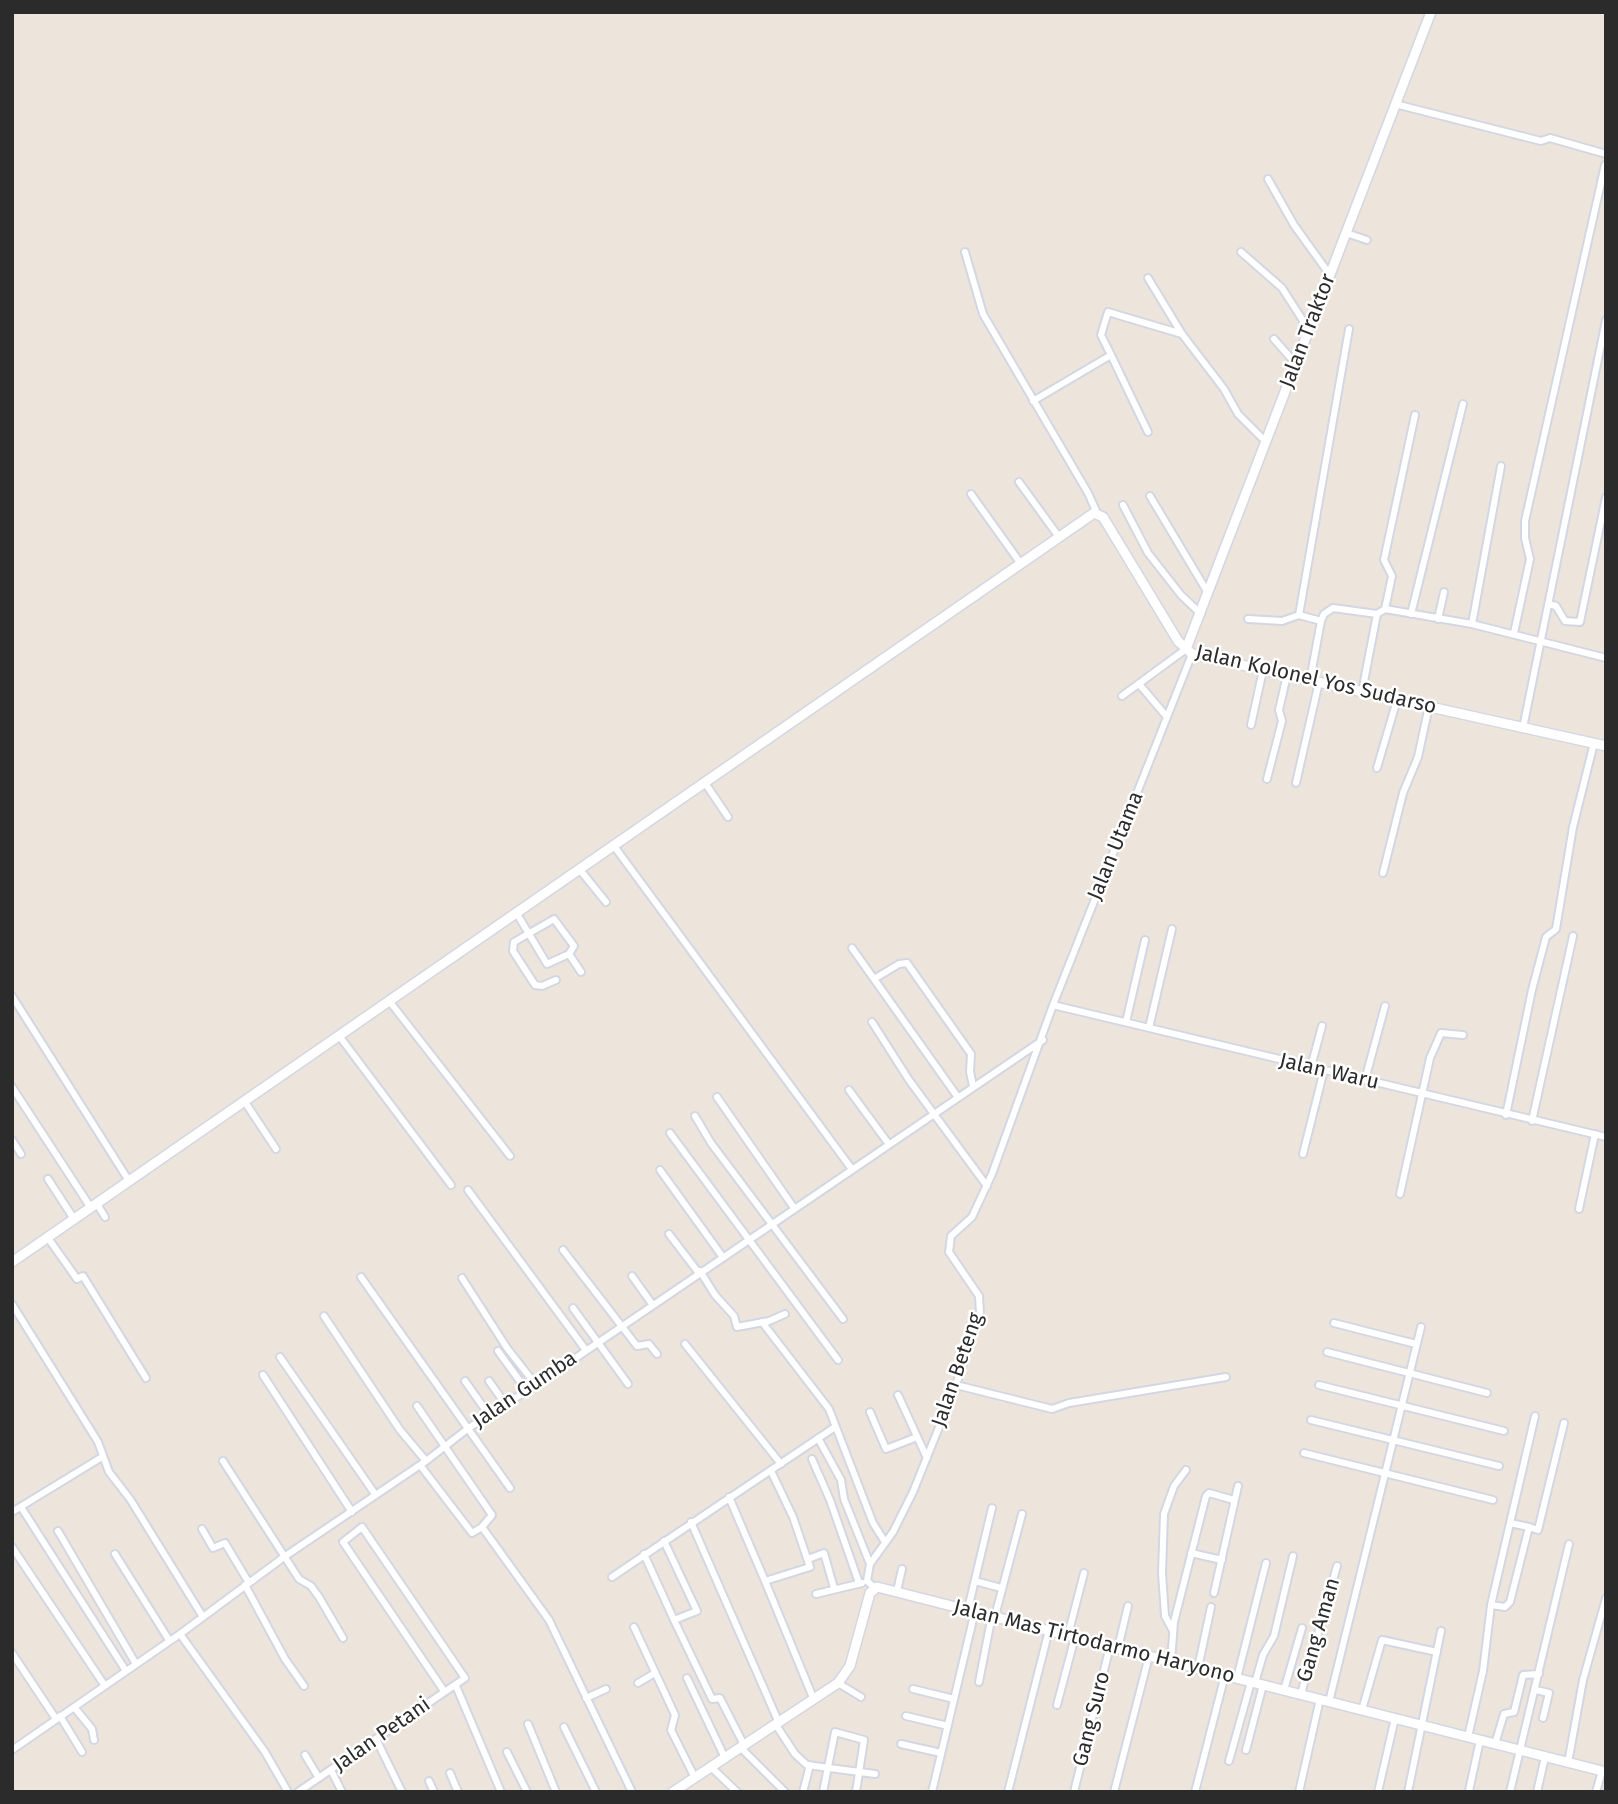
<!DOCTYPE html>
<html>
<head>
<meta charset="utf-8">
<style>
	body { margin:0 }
	#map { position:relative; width:1618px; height:1804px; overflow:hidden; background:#ede4dc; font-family:"Fira Sans",sans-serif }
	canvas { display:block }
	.frame { position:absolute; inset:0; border:14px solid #2b2b2b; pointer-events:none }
</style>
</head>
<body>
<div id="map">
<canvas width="1618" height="1804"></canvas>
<div class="frame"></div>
</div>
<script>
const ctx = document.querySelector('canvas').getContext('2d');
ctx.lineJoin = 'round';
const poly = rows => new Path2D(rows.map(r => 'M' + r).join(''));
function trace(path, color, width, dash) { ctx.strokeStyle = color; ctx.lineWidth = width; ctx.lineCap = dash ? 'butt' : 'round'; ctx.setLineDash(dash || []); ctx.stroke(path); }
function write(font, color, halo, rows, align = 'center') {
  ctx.font = font + ' "Fira Sans",sans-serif'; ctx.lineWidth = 5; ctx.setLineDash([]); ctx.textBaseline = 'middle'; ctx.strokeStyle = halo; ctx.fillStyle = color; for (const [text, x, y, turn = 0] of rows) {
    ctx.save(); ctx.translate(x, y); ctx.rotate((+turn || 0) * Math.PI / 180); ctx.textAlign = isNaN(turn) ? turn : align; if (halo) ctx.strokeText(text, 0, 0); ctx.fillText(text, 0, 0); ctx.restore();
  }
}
const street = poly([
	[1395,104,1541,141,1550,138,1606,154],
	[1268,179,1294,225,1330,275],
	[1346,233,1367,240],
	[965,252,983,314,1088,493,1097,513],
	[1241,252,1282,288,1309,330],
	[1148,278,1182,334,1224,389,1238,414,1266,442],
	[1274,339,1296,364],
	[1111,355,1148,432],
	[1033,401,1111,355,1101,335,1108,312,1182,334],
	[1019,482,1059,537],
	[971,494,1021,564],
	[1150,496,1208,593],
	[1123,505,1148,553,1181,595,1201,614],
	[1548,604,1556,606,1565,621,1580,622,1606,497],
	[1385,609,1392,576,1384,560,1415,415],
	[1411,614,1463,404],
	[1299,615,1349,329],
	[1248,619,1282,621,1299,615,1321,621],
	[1438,619,1444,592],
	[1472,624,1501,466],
	[1514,633,1530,559,1525,538,1525,521,1605,165],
	[1310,680,1321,621,1324,614,1333,608,1377,614,1385,609,1472,624,1606,658],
	[1139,684,1167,717],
	[1362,692,1377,614],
	[1122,696,1186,649],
	[1251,725,1263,670],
	[1523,728,1606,320],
	[1377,768,1397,700],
	[1267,779,1282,721,1279,710,1287,675],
	[705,783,728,817],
	[1296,783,1319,682],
	[614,846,851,1168],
	[580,870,606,902],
	[1383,873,1403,793,1418,757,1429,706],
	[517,914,547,964,569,954,581,972],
	[852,948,957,1096],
	[874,979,899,964,907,963,971,1054,970,1072,973,1086],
	[556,980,542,986,535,985,513,951,514,942,554,919,574,946,569,954],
	[12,996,129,1181],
	[390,1002,510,1156],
	[1053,1005,1606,1137],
	[872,1022,909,1080,987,1186],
	[1126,1022,1145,940],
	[1149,1028,1172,929],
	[340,1037,451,1185],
	[1311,1067,1322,1026],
	[1365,1080,1385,1006],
	[12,1087,91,1208],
	[849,1090,888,1143],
	[717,1097,794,1208],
	[245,1102,276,1149],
	[1506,1115,1532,990,1546,937,1556,929,1573,827,1594,743],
	[695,1116,711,1143,843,1319],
	[1532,1121,1573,936],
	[670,1133,838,1360],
	[12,1140,21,1154],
	[1303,1154,1324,1070],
	[660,1170,722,1256],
	[48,1179,74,1219],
	[468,1190,585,1349],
	[1400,1194,1430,1058,1441,1033,1463,1035],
	[97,1204,105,1217],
	[1579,1209,1595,1134],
	[669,1234,698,1272],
	[48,1238,77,1279,83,1276,146,1378],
	[563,1250,637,1346,649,1344,657,1354],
	[700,1271,715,1295,734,1316,737,1327,769,1321,785,1314],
	[632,1276,652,1304],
	[361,1277,510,1488],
	[462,1278,507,1348,536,1385],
	[12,1304,98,1442,109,1472,130,1499,203,1617],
	[573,1308,628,1384],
	[324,1316,400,1430,426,1461],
	[762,1322,829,1409,873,1523,885,1542],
	[1334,1323,1416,1344],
	[685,1344,781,1464],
	[498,1351,527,1391],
	[1327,1352,1487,1393],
	[280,1357,375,1494],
	[263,1375,352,1512],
	[465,1381,489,1415],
	[489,1381,506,1405],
	[956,1385,1052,1409,1069,1403,1226,1377],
	[1319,1385,1504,1431],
	[898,1395,927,1458],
	[417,1406,492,1515,482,1527,549,1620,632,1792],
	[870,1412,886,1449,917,1437],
	[1311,1420,1499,1466],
	[818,1438,841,1480,844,1499,870,1564],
	[1304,1453,1493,1500],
	[812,1459,830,1500,859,1583],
	[223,1461,299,1579,311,1586,319,1597,343,1638],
	[420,1465,472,1533,482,1527],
	[771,1471,793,1517,810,1567,765,1581,814,1700],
	[729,1497,765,1581],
	[21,1507,126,1671],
	[12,1512,102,1457],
	[691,1522,779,1723],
	[1510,1523,1535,1416],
	[1529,1527,1538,1530,1564,1423],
	[202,1529,213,1548,225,1543,249,1583],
	[58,1531,136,1664],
	[664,1541,697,1611,674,1620,712,1699,720,1698,744,1745],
	[12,1547,105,1686],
	[1191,1553,1222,1560],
	[115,1554,169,1640],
	[644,1554,674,1620],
	[808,1559,824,1553,834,1588],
	[612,1577,835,1427],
	[975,1581,1001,1588],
	[245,1585,285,1659,304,1686],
	[874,1587,867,1581,870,1564,893,1532,913,1492,956,1385,980,1313,979,1296,949,1252,951,1236,972,1217,992,1174,1053,1005,1192,654],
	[897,1591,902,1569],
	[1214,1593,1238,1486],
	[816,1594,862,1583],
	[968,1609,992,1508],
	[995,1616,1022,1514],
	[634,1627,675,1715,671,1730,695,1778],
	[1172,1629,1165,1616,1162,1573,1164,1514,1174,1486,1186,1470],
	[180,1634,265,1752,288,1792],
	[1068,1635,1084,1573],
	[1118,1648,1128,1606],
	[12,1653,56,1719],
	[1171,1661,1174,1622,1206,1496,1209,1493,1234,1500],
	[1198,1668,1211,1607],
	[687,1678,725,1758],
	[1237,1678,1266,1563],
	[979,1682,992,1615],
	[638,1683,655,1673],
	[838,1683,861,1697],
	[1255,1683,1263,1655,1274,1636,1293,1556],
	[456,1686,501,1792],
	[913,1689,954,1699],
	[1284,1690,1302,1628],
	[1536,1690,1549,1693,1543,1718],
	[1301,1694,1337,1566],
	[586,1698,606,1689],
	[1329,1702,1421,1327],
	[1057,1705,1075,1637],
	[74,1707,92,1729,94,1740],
	[1362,1710,1382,1640,1437,1652],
	[60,1716,82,1752],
	[906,1716,948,1726],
	[528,1724,556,1792],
	[776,1725,795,1754,807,1765,875,1774],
	[564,1727,596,1792],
	[1468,1737,1483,1671,1491,1605,1505,1607,1510,1602,1529,1527,1510,1523,1491,1605],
	[376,1739,402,1792],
	[901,1744,941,1753],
	[1495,1744,1504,1714,1514,1712,1523,1675,1539,1674],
	[740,1747,785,1792],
	[12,1750,180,1634,284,1557,426,1461,470,1427,536,1385,1043,1040],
	[1246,1750,1263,1685],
	[507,1752,527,1792],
	[305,1755,319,1778],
	[1229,1761,1251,1682],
	[1568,1763,1583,1680,1606,1598],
	[711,1767,737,1792],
	[331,1770,342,1792],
	[450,1773,458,1792],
	[429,1781,434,1792],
	[1469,1791,1480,1740],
	[298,1792,465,1678,362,1527,343,1542,444,1691],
	[803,1792,810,1765],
	[823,1792,835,1732,864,1740,856,1792],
	[932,1792,975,1611],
	[1008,1792,1049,1630],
	[1074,1792,1110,1646],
	[1114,1792,1149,1656],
	[1195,1792,1225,1675],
	[1299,1792,1320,1699],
	[1378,1792,1395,1718],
	[1408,1792,1441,1631],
	[1510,1792,1569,1544],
	[1537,1792,1545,1757],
	[1596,1792,1602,1771]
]);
const secondary = poly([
	[1186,649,1431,12],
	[12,1262,1094,513,1103,517,1178,641,1192,654,1606,746],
	[673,1792,838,1683,850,1666,870,1593,877,1587,1606,1772]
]);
trace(street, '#d2d7e3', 10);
trace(secondary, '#d2d7e3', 12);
trace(street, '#fff', 6);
trace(secondary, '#fff', 9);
write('21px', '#2b2b2b', '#fff', [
	["Jalan Traktor",1308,331,-69],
	["Jalan Kolonel Yos Sudarso",1316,680,13],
	["Jalan Utama",1116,846,-68],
	["Jalan Waru",1329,1072,13],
	["Jalan Beteng",958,1370,-71],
	["Jalan Gumba",525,1390,-34],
	["Gang Aman",1319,1630,-74],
	["Jalan Mas Tirtodarmo Haryono",1094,1642,14],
	["Gang Suro",1092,1719,-76],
	["Jalan Petani",382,1735,-35]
]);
</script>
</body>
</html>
